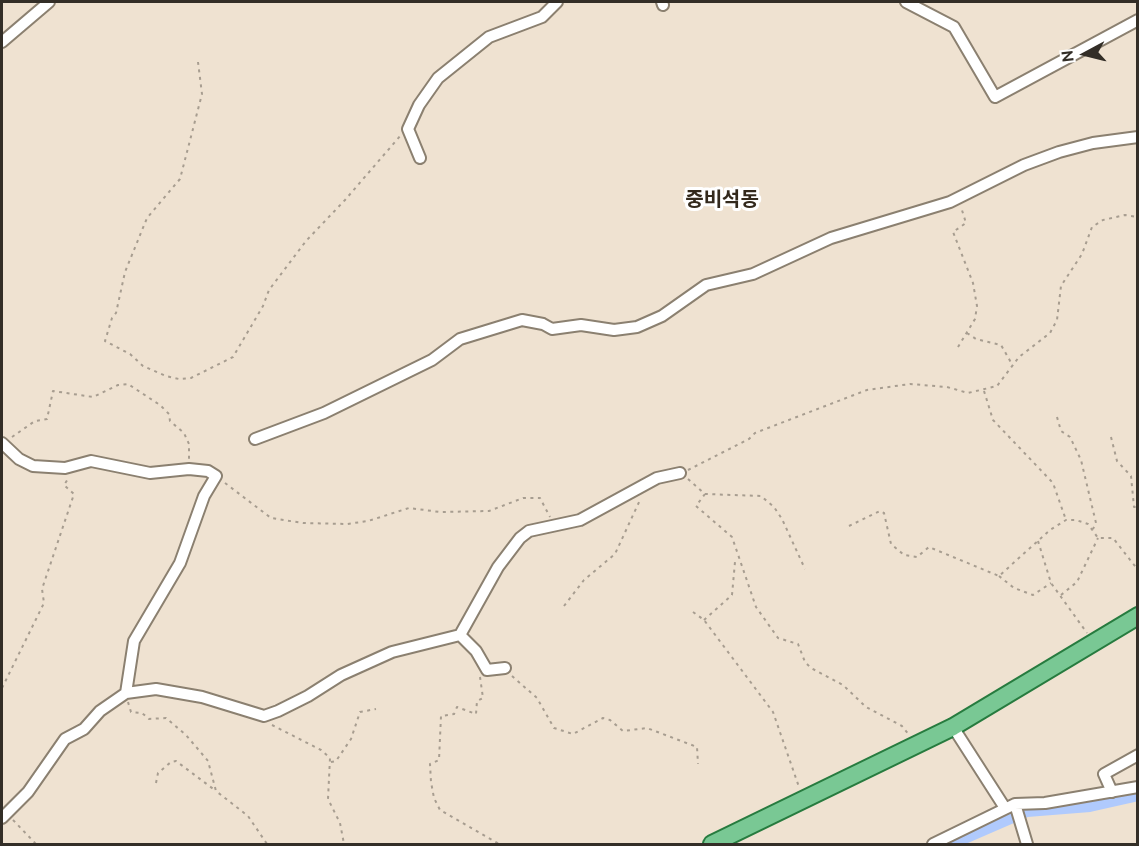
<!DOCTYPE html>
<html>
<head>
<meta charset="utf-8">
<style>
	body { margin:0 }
	#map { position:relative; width:1139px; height:846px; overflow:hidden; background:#efe2d1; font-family:Ubuntu,sans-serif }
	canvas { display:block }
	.frame { position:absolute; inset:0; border:3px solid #332e27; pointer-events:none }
	.north { position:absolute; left:1055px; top:24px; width:60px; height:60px; -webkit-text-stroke:4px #fff; paint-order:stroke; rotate:263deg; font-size:16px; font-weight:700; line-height:24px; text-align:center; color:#332e27 }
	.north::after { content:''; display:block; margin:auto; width:21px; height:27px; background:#332e27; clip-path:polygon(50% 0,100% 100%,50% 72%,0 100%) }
</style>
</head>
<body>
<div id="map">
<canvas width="1139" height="846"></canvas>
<div class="frame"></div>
<div class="north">N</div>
</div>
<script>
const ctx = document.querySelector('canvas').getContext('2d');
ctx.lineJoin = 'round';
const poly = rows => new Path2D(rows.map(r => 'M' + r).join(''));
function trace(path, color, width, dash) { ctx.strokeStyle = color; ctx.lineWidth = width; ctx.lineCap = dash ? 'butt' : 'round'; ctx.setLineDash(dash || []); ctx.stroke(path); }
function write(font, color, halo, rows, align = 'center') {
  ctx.font = font + ' Ubuntu,"Noto Sans KR",sans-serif'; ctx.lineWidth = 6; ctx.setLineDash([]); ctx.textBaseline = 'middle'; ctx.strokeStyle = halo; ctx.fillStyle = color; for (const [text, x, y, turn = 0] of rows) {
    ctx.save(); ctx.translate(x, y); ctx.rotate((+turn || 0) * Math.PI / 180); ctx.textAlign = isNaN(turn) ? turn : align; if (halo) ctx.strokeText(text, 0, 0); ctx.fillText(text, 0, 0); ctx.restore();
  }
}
trace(poly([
	[953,844,1027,812,1090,807,1138,796]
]), '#b0cafd', 10);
const minor = poly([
	[662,2,663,5],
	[906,2,954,27,995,97,1138,20],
	[2,42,49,2],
	[420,158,408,129,419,105,438,78,489,37,542,17,557,2],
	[255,439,324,413,432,360,460,339,522,320,543,324,552,329,581,325,614,330,637,327,662,316,706,285,753,274,831,238,950,202,1024,165,1059,152,1093,143,1138,137],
	[2,443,19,459,33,466,65,468,91,461,150,473,189,469,208,471,216,476,204,496,180,563,134,641,126,693],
	[460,635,476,651,487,670,505,668],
	[953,727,1005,808],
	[1112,792,1104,774,1138,755],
	[1015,804,1027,844],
	[2,818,28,792,65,739,84,729,100,711,126,693,156,689,202,697,264,716,278,711,308,696,341,675,392,652,460,635,498,567,520,538,529,531,580,520,657,478,680,473],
	[933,844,1015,804,1045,803,1138,787]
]);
const primary = poly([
	[712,844,953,727,1138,616]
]);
trace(minor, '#8b8070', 14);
trace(primary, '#277b3f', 20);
trace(poly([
	[198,62,202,94,180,179,147,218,125,272,116,313,112,318,105,341,130,354,143,366,166,376,179,379,191,378,233,357,263,306,269,290,306,241,345,200,401,135],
	[967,333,976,339,1001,345,1013,366],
	[958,347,975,319,977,306,973,283,953,232,966,223,961,207],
	[984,391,993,420,1053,483,1066,520],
	[1057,417,1061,431,1070,437,1081,460,1096,523,1093,529],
	[12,437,35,421,47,419,53,391,93,397,118,385,128,384,160,405,169,414,170,421,184,433,189,444,189,460],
	[1111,437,1117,461,1131,476,1134,507,1138,507],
	[688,470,749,439,755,433,867,390,910,384,947,387,968,393,997,386,1019,357,1050,333,1057,320,1061,286,1082,254,1092,227,1103,220,1125,215,1138,217],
	[688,479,705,494,761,496,774,507,782,519,805,569],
	[225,483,271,518,303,523,347,524,368,521,409,508,440,512,489,511,523,498,540,498,550,517],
	[705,494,696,506,732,537,756,607,778,638,798,644,805,662,811,668,843,685,866,707,902,726,909,735],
	[849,526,880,511,884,513,891,544,904,555,917,557,929,547,999,576,1050,530,1066,520,1076,520,1088,524,1098,538,1113,538,1138,570],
	[1038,541,1051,583,1087,633],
	[999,576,1014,588,1033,595,1051,583],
	[1061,595,1077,582,1098,538],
	[564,606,584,580,615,554,640,500],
	[693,612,704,620,773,712,799,787],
	[704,620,732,595,735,562,738,559],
	[512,676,537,698,554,728,573,734,603,718,610,720,623,731,647,728,697,747,698,764],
	[480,677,483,698,477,701,476,714,457,707,454,714,441,716,439,760,430,764,431,782,434,798,440,810,499,844],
	[2,688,44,603,42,589,74,494,64,485,68,479],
	[128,702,131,712,142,713,149,719,166,718,186,735,208,761,216,791,248,816,267,844],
	[272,725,321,750,330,758,328,799,340,823,344,844],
	[331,762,336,761,351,739,360,712,376,709],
	[156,783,158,773,171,762,176,761,216,791],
	[13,820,36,844]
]), '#a79d90', 2, [3, 4.5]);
trace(minor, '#fff', 10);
trace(primary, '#79c894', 16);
write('bold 20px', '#33291c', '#fff', [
	["중비석동",722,199]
]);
</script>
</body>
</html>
